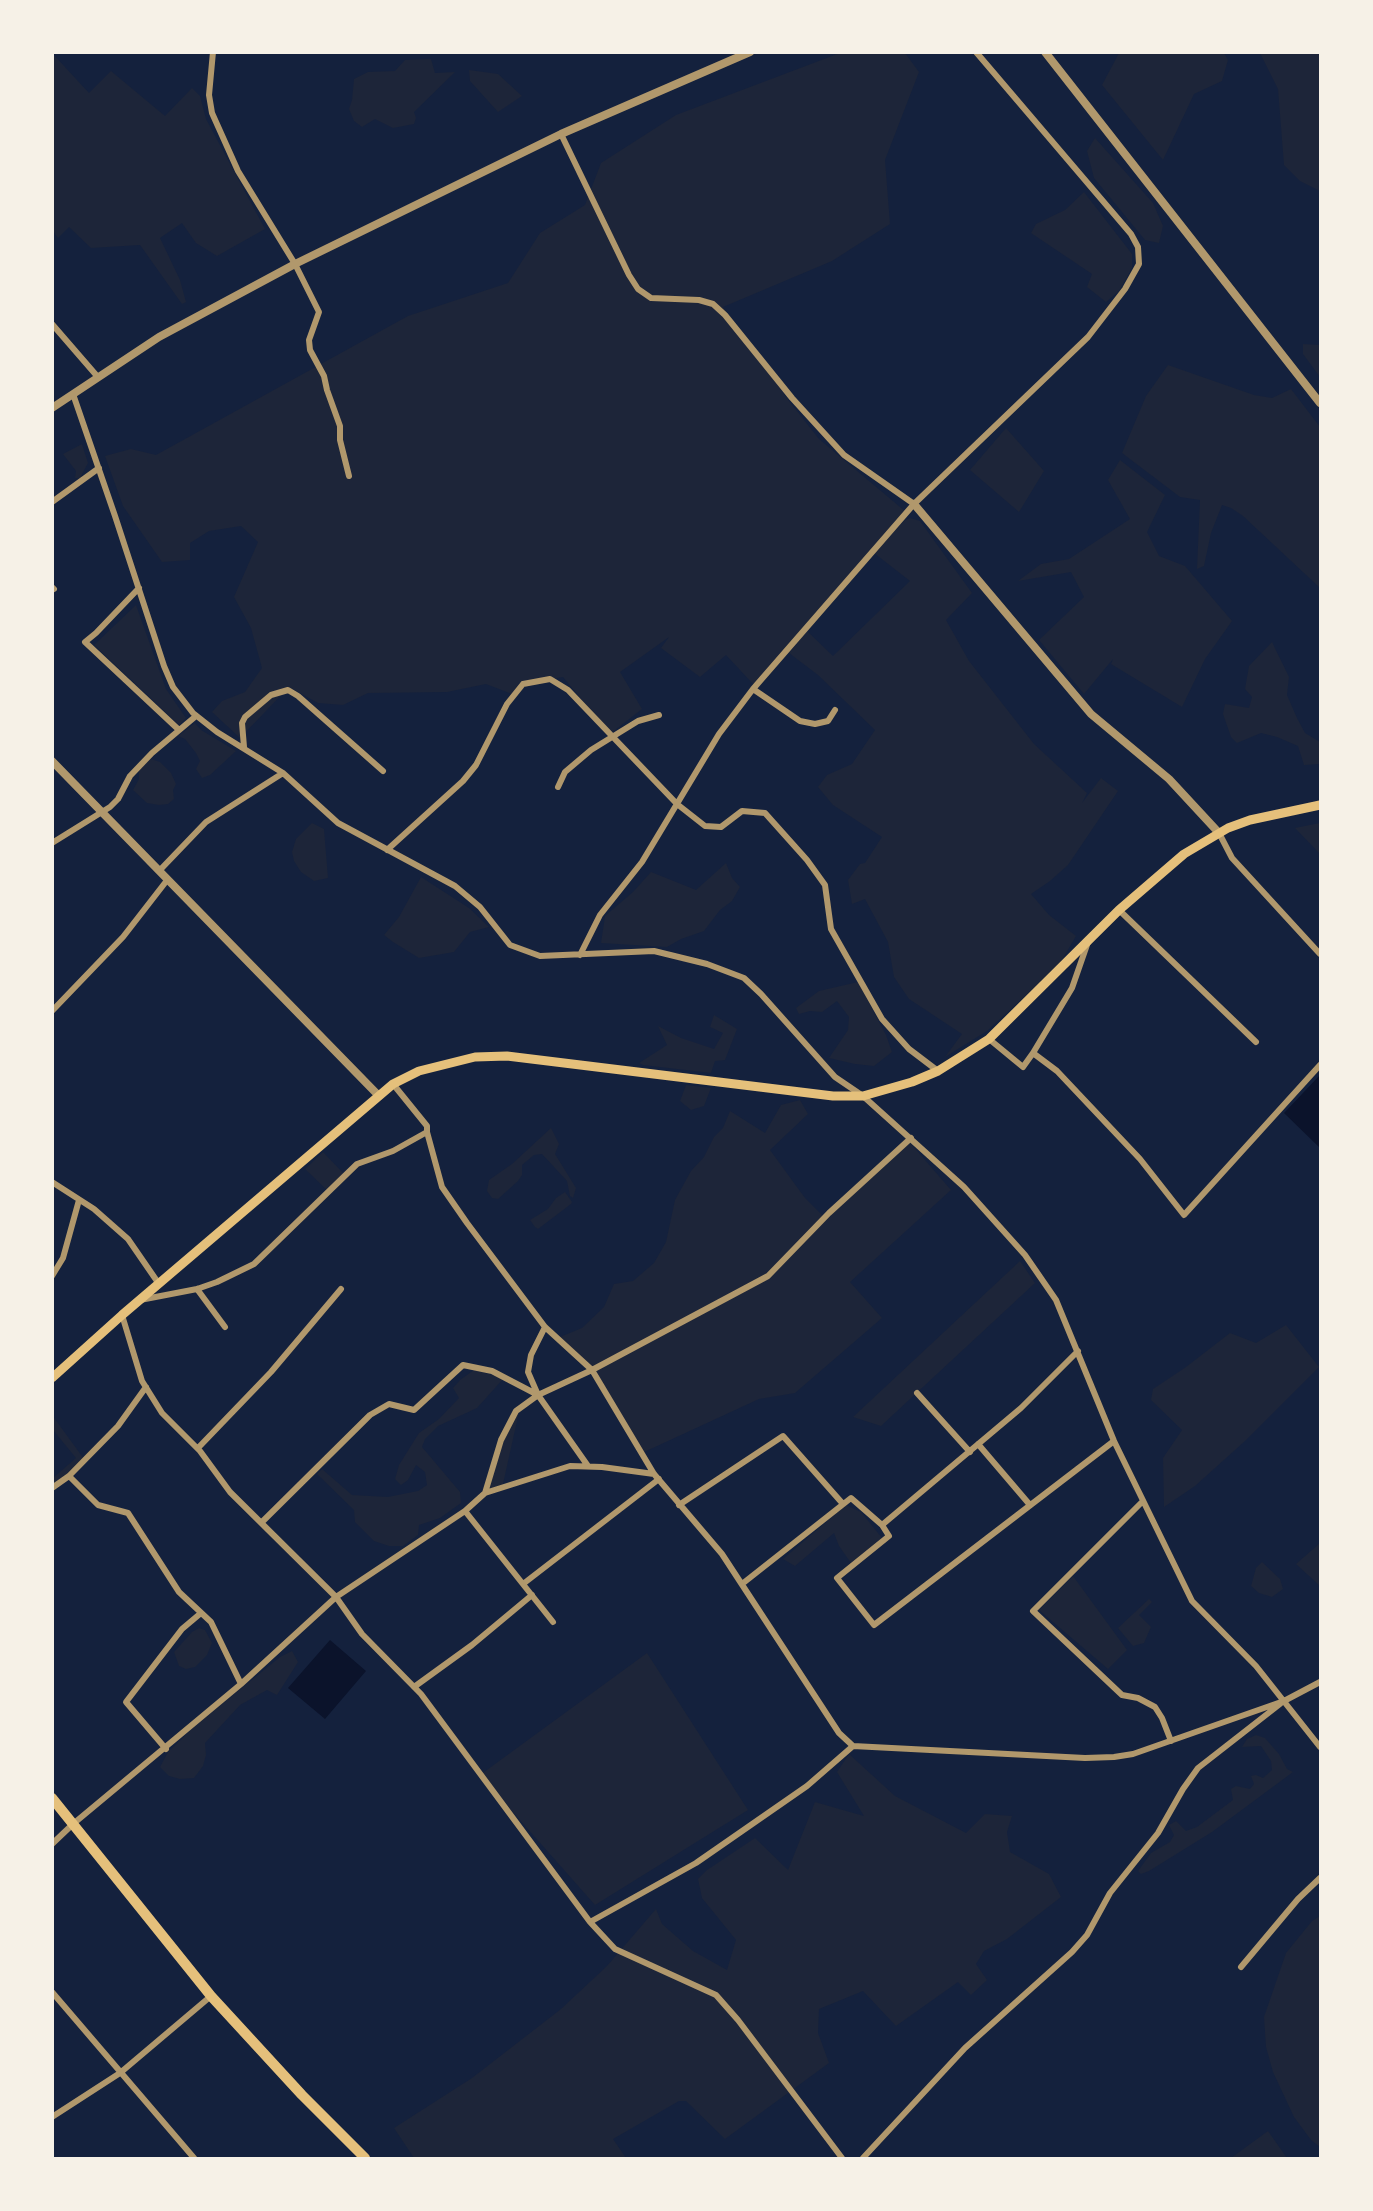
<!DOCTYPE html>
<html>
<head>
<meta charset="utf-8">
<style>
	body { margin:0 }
	#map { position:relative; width:1373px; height:2211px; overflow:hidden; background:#14213d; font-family:Figtree,sans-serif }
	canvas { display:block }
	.frame { position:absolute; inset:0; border:54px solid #f6f1e7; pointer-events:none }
</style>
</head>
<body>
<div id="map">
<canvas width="1373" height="2211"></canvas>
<div class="frame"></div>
</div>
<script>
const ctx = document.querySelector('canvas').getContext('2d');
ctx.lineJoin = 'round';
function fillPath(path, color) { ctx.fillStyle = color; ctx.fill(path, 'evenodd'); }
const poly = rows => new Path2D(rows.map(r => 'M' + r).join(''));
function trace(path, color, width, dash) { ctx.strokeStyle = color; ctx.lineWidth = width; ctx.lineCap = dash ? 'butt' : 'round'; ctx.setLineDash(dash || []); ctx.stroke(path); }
fillPath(poly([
	[52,53,89,93,111,71,165,116,192,88,200,96,206,119,265,229,217,256,196,243,182,223,160,238,180,280,186,302,182,304,140,245,91,248,69,227,58,238,53,231],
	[840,53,905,53,919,72,885,160,890,224,832,261,723,307,789,401,819,439,906,512,754,685,726,655,700,677,661,648,669,637,620,672,642,709,610,734,563,677,523,684,519,683,512,694,486,684,447,692,368,693,343,705,318,703,289,687,240,738,212,712,222,701,245,692,262,668,251,628,234,597,258,542,241,526,209,531,190,543,190,560,162,562,123,506,105,456,131,449,156,455,408,316,508,283,540,233,585,205,601,163,676,115],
	[1119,53,1224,53,1228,60,1222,81,1194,94,1163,160,1102,85],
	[1260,53,1320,53,1320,191,1300,181,1284,165,1278,89],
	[431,59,435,73,455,72,414,112,416,118,414,124,393,128,375,119,362,127,354,121,349,109,352,100,354,79,368,72,395,71,405,60],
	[469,70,498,74,522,96,498,112,470,81],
	[1095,138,1153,203,1163,226,1159,243,1145,240,1094,178,1087,151],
	[1084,192,1132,254,1132,268,1119,291,1106,302,1087,287,1092,274,1031,233,1036,224,1065,210],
	[1303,344,1320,345,1320,377,1303,354],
	[1168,365,1254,395,1272,398,1291,389,1320,427,1320,588,1243,516,1231,508,1222,505,1211,533,1204,566,1197,569,1200,500,1180,497,1122,453,1146,396],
	[1006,428,1044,471,1019,512,970,470],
	[82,444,88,463,80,478,75,478,76,471,63,454],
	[1120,460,1165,495,1147,532,1159,556,1185,566,1232,621,1205,659,1182,707,1111,664,1113,659,1084,694,1039,640,1084,597,1071,572,1018,581,1041,564,1069,559,1130,519,1108,480],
	[910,518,920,521,972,593,946,620,969,661,1034,744,1087,793,1082,803,1101,778,1118,791,1068,865,1050,881,1031,894,1049,915,1076,936,1059,965,987,1031,945,1057,962,1034,909,999,894,977,888,942,865,899,852,904,848,880,860,864,865,863,882,837,833,805,818,787,827,775,852,764,875,730,818,675,789,653,807,631,833,656,910,581,874,553,905,520],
	[136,605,166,689,186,718,179,725,94,645],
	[1272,642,1289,677,1287,695,1297,718,1305,733,1320,742,1320,764,1304,765,1298,746,1277,737,1261,733,1237,743,1231,737,1223,714,1225,704,1249,708,1252,697,1245,689,1249,666],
	[195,723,201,730,236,751,210,775,202,778,196,769,200,761,196,753,185,739,178,736],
	[151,759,160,762,171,773,176,784,173,790,174,799,168,804,159,805,147,803,133,790,139,779,139,770],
	[312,823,324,829,328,878,314,881,301,872,294,861,292,852,296,839],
	[1320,823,1320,854,1295,828],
	[726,863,732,878,740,887,732,901,720,910,704,931,681,939,667,947,601,943,605,916,633,892,651,872,696,890],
	[421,877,469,908,489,927,470,932,454,952,419,958,393,942,384,935,399,917],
	[858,982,886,1035,892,1052,874,1066,855,1064,829,1058,848,1030,849,1017,837,1001,822,1012,810,1011,799,1014,796,1008,819,991],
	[714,1015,737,1029,725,1060,715,1061,711,1073,643,1065,639,1063,667,1045,658,1026,681,1038,714,1049,723,1033,710,1027],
	[686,1085,711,1088,704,1106,691,1110,680,1101],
	[800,1100,808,1114,770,1150,805,1198,825,1218,906,1138,951,1190,850,1282,882,1318,795,1393,759,1399,642,1453,595,1369,555,1339,582,1328,604,1307,614,1284,633,1281,654,1263,666,1242,675,1200,691,1171,704,1157,714,1137,723,1128,730,1111,765,1133,781,1105],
	[551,1128,559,1144,555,1154,576,1188,573,1198,570,1196,567,1181,542,1154,534,1155,522,1165,522,1175,518,1181,498,1199,492,1198,487,1191,489,1180,512,1164],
	[323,1152,344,1174,328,1191,305,1169],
	[565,1192,572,1202,571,1204,538,1229,535,1227,530,1220,548,1209,556,1198],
	[1020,1261,1035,1283,881,1426,853,1417],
	[1286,1325,1319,1367,1245,1441,1195,1486,1164,1507,1163,1458,1182,1430,1151,1400,1153,1389,1186,1367,1230,1333,1256,1343],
	[474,1370,504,1378,477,1408,438,1426,425,1439,422,1447,460,1492,461,1503,440,1518,419,1525,418,1535,403,1546,389,1546,374,1541,355,1522,354,1510,317,1474,322,1469,352,1495,388,1497,418,1491,427,1485,425,1472,416,1465,408,1480,401,1485,395,1479,399,1465,419,1433,439,1419,459,1398,453,1388,460,1380],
	[519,1412,503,1484,488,1490,502,1441],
	[52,1415,84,1459,70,1475,53,1486,53,1478,76,1458,53,1430],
	[846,1505,861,1512,882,1538,851,1563,839,1546,834,1533,795,1566,783,1559],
	[1320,1543,1320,1586,1296,1564],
	[1262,1562,1280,1579,1283,1589,1272,1597,1259,1593,1251,1586,1256,1568],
	[1073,1576,1127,1650,1108,1669,1039,1610],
	[1149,1599,1152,1602,1139,1615,1151,1627,1144,1643,1133,1646,1118,1628],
	[199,1628,205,1630,212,1643,207,1655,195,1667,186,1669,179,1666,174,1652,192,1632],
	[292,1651,298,1662,277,1695,267,1690,240,1705,205,1743,206,1755,203,1766,194,1778,180,1779,169,1776,160,1767,168,1752,195,1726,280,1657],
	[647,1653,748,1810,595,1905,480,1775],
	[1256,1735,1265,1738,1279,1754,1287,1769,1293,1772,1212,1832,1149,1871,1141,1874,1138,1871,1151,1853,1170,1842,1174,1835,1169,1825,1176,1821,1186,1831,1197,1827,1233,1800,1231,1789,1236,1786,1250,1789,1254,1784,1251,1776,1256,1775,1263,1778,1272,1770,1271,1761,1261,1746,1242,1747,1247,1739],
	[849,1754,895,1796,966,1833,985,1814,1012,1816,1007,1832,1010,1852,1049,1874,1061,1897,1007,1939,984,1951,976,1964,987,1980,971,1995,958,1982,896,2026,863,1991,819,2009,818,2033,829,2063,725,2139,686,2101,679,2101,613,2139,626,2158,414,2158,394,2128,472,2078,561,2009,607,1966,656,1909,662,1924,693,1951,727,1970,736,1940,702,1898,698,1879,707,1870,755,1838,788,1870,815,1802,864,1816,837,1772],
	[1320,1916,1320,2147,1311,2140,1294,2117,1273,2072,1266,2047,1264,2017,1286,1953,1312,1921],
	[1268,2131,1287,2158,1231,2158]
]), '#1d2539');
fillPath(poly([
	[1320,1075,1320,1148,1284,1113],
	[330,1640,366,1671,325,1719,288,1688]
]), '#0b132b');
trace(poly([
	[213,52,209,95,212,113,238,171,295,264,319,312,309,340,310,350,324,376,327,390,340,426,340,440,349,476],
	[561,134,629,275,638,289,651,298,699,300,713,304,725,315,792,398,844,455,914,504],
	[52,324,97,376],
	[73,394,115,516,164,666,173,687,193,713,217,732,283,773,338,823,455,886,480,907,510,945,540,956,654,951,707,964,744,978,761,994,835,1077,863,1096,964,1187,1025,1255,1056,1300,1114,1441,1192,1601,1256,1666,1320,1747],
	[52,502,99,468],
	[52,587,54,589],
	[139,588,96,633,85,642,179,730],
	[753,689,800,721,815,724,828,721,835,710],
	[244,747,242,723,245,717,271,695,288,690,298,696,383,771],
	[558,787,565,772,591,750,638,721,659,715],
	[1219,833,1232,858,1320,954],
	[52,843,110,807,118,799,130,776,152,753,196,716],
	[387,850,463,781,476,765,507,704,523,684,550,679,568,690,677,804,705,826,721,827,742,811,765,813,807,860,825,885,831,929,882,1019,909,1049,938,1071],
	[160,870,206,822,283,773],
	[1119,910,1256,1042],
	[580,955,600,915,642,862,719,734,753,689,914,504,1088,337,1125,289,1139,264,1138,247,1131,234,976,52],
	[52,1011,123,937,168,879],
	[989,1039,1023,1067,1033,1053,1057,1071,1140,1159,1184,1215,1320,1065],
	[1033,1053,1072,988,1088,942],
	[393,1084,427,1126,427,1132,442,1187,467,1223,545,1327,592,1370,654,1474,722,1554,839,1733,853,1746,1085,1758,1114,1757,1133,1754,1284,1701,1320,1682],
	[52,1182,94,1209,128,1239,159,1284],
	[52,1276,63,1258,79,1200],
	[197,1289,225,1327],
	[140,1300,197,1289,217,1282,254,1264,357,1164,393,1151,427,1132],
	[122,1315,142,1381,162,1413,200,1451,230,1492,336,1597,362,1634,421,1694,590,1922,615,1949,716,1995,738,2020,842,2158],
	[545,1327,531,1355,528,1372,538,1395,588,1466],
	[917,1393,970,1452],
	[978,1444,1030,1505],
	[198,1448,271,1372,341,1289],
	[69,1476,98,1505,128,1513,179,1592,211,1622,241,1684],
	[52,1488,69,1476,118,1426,146,1387],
	[485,1493,570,1466,602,1467,654,1474],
	[1143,1501,1033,1611,1122,1695,1138,1698,1155,1707,1162,1718,1171,1741],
	[679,1505,783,1436,843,1504],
	[465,1511,553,1622],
	[261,1523,370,1415,389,1404,414,1410,463,1365,492,1371,538,1395],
	[882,1525,889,1536,837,1578,874,1625,1114,1441],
	[523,1584,659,1479],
	[742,1584,851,1498,882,1525,1021,1408,1078,1351],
	[414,1687,472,1645,532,1595],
	[166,1749,126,1702,182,1629,201,1613],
	[52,1844,73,1824,241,1684,336,1597,465,1511,485,1493,501,1440,516,1411,538,1395,592,1370,768,1276,829,1213,911,1138],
	[590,1922,696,1863,807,1786,853,1746],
	[1241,1967,1298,1899,1320,1878],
	[52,1992,194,2158],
	[52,2117,120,2073,211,1996],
	[863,2158,965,2048,1072,1952,1087,1935,1110,1893,1158,1833,1183,1789,1198,1768,1280,1704]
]), '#b1986c', 6);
trace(poly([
	[1045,52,1320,403],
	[52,408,159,337,295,264,561,134,750,52],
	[914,504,1091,714,1169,779,1219,833],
	[52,761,379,1096]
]), '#b1986c', 8);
trace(poly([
	[52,1378,122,1315,393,1084,419,1071,475,1057,507,1056,833,1096,863,1096,912,1082,938,1071,989,1039,1119,910,1184,854,1228,828,1250,820,1320,805]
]), '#e5c07b', 9);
trace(poly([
	[52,1798,211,1996,302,2095,365,2158]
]), '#e5c07b', 10);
</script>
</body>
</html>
